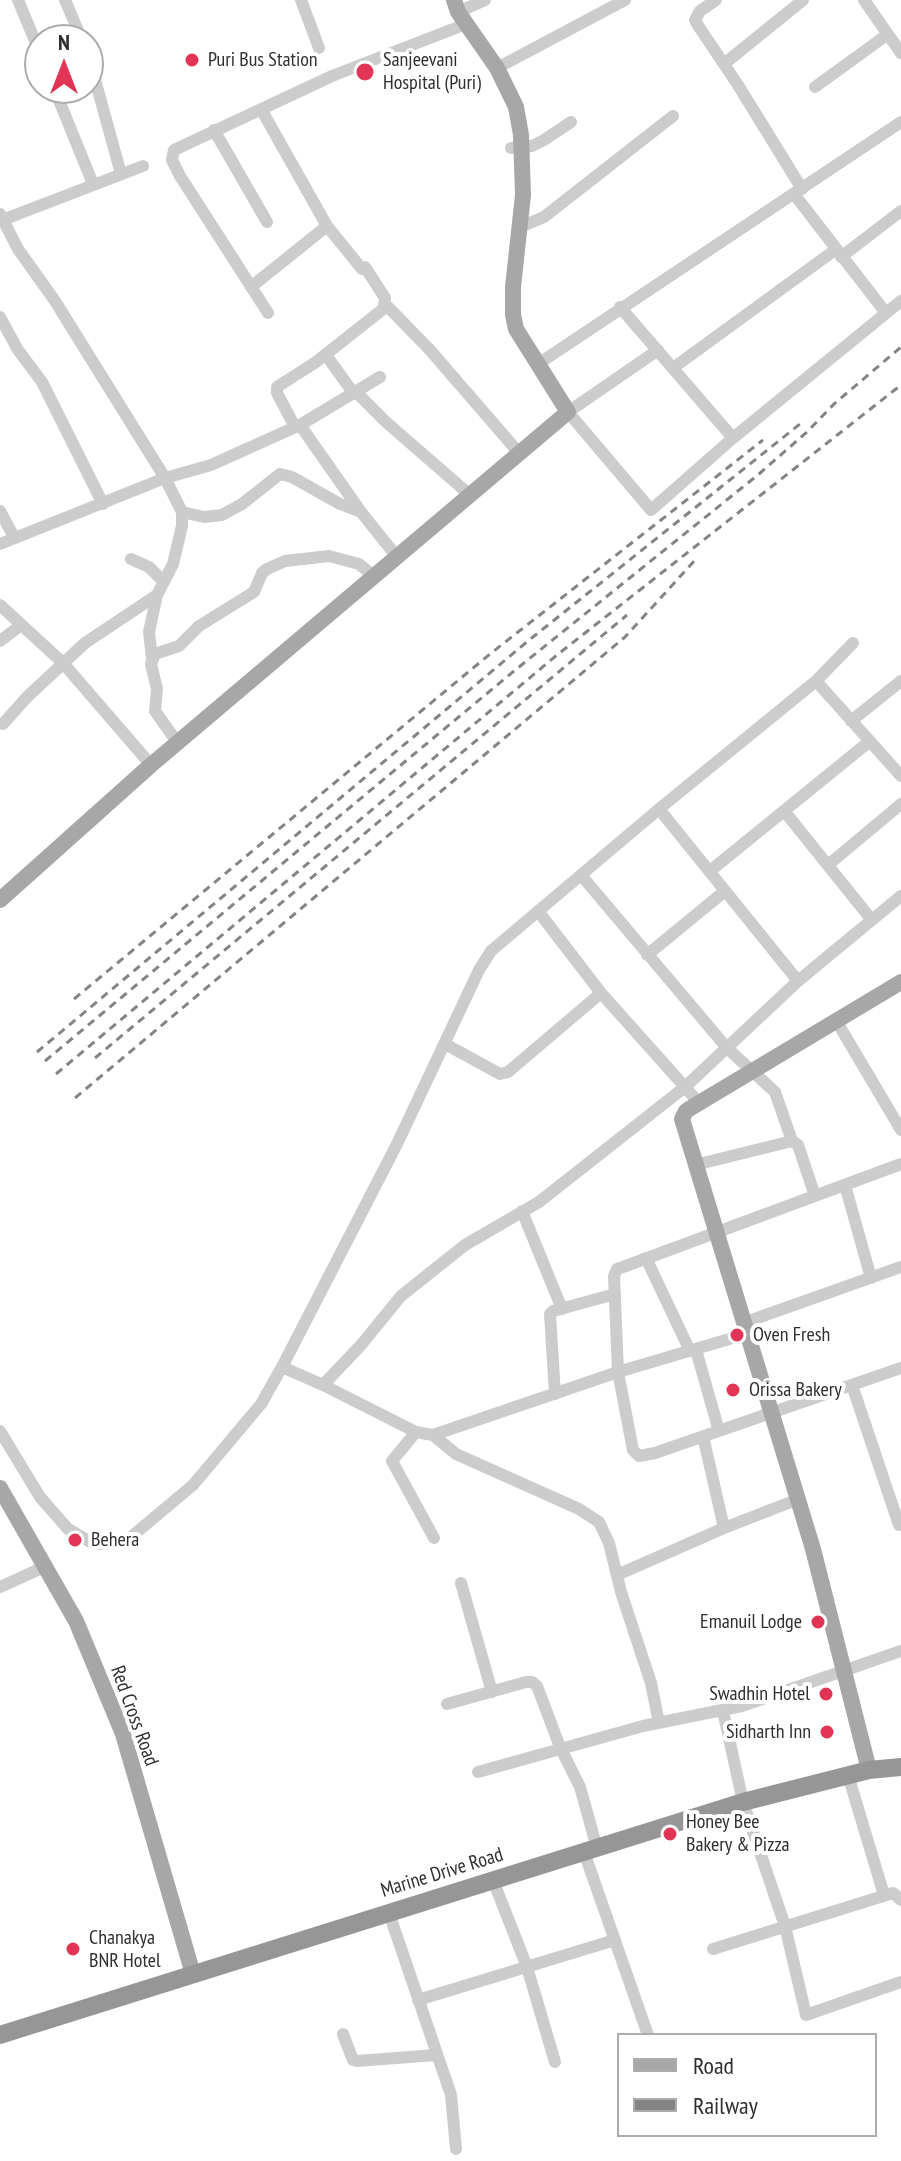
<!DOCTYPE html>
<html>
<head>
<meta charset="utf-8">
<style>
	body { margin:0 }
	#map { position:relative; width:901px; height:2161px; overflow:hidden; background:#fff; font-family:"PT Sans Narrow",sans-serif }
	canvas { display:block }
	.legend { position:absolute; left:617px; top:2033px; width:260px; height:104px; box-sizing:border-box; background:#fff; border:2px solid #acacac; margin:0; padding:10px 14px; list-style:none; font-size:24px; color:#2f2f2f }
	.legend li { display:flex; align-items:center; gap:16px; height:40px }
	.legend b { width:40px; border:2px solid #acacac }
	.north { position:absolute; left:24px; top:24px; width:80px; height:80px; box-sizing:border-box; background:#fff; border:2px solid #acacac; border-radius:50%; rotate:0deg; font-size:22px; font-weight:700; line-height:32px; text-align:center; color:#2f2f2f }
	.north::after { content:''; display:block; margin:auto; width:28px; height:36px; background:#e23556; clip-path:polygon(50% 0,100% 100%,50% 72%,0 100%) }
</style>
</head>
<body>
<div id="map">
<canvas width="901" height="2161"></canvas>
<ul class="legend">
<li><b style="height:10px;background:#a7a7a7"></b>Road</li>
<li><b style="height:10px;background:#848484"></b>Railway</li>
</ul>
<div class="north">N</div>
</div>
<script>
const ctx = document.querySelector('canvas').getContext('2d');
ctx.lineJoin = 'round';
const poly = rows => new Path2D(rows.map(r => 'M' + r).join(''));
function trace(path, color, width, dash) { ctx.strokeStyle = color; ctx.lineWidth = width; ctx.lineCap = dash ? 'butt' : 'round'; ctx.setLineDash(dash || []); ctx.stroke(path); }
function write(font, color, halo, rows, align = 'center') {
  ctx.font = font + ' "PT Sans Narrow",sans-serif'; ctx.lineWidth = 8; ctx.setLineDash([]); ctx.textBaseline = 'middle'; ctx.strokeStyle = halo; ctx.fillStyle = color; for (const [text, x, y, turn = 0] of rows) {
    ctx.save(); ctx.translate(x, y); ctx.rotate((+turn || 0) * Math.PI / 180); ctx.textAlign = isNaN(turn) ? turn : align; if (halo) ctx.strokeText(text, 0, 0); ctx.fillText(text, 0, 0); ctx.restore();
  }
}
trace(poly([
	[18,0,40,53],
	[65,0,82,40],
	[301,0,319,48],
	[716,0,700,11,695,20,697,24,738,85,802,189],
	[864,0,901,53],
	[458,12,485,0],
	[88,54,121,174],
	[724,64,803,0],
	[497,68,625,0],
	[815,87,888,34],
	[54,88,93,184],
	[214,130,267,222],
	[511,148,532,146,544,140,571,122],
	[794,194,886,313],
	[0,214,18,249,55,301,165,478,182,512,182,526,173,564,157,595,85,643,27,697,3,724],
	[0,221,143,166],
	[327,226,362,269],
	[520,227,544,217,673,116],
	[841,257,901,211],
	[365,267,385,298,384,306],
	[251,287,327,226,261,109],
	[620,307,733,438],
	[268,313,180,176,172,160,174,150,332,76,466,24],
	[0,317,18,350,42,382,103,504],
	[658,350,568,412,651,510,733,438,901,301],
	[326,355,354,394],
	[538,364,901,122],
	[673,368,835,250],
	[357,393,386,422,470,495],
	[300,425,361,512,397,557],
	[295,427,277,393,277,387,316,362,387,306,430,350,519,453],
	[0,511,14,537],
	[182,512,204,517,222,515,242,504,280,474,292,477,340,504,361,512],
	[0,544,165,478,211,465,300,425,380,377],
	[131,559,149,567,164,582],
	[0,605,63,663,151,765],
	[0,641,21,625],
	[152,658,149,632,157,595],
	[816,681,901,776],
	[851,721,901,681],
	[177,742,155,711,157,689,151,664,155,654,179,646,199,626,254,592,262,573,267,569,285,561,329,556,359,564,374,576],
	[659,809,798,981],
	[785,812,871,919],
	[828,865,901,804],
	[710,871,870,741],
	[581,875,727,1048,775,1092,792,1141],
	[538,911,601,993,685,1087,798,981,901,896],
	[647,955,725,891],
	[837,1022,901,1130],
	[445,1044,500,1074,508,1072,601,993],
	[901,1164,623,1267,617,1269,614,1276,618,1372,633,1450,639,1456,655,1453,901,1368],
	[695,1165,792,1141,798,1145,815,1196],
	[845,1185,871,1278],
	[522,1211,562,1309],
	[646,1258,690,1351],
	[746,1322,901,1267],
	[696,1350,719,1431],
	[282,1367,323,1385,416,1432,433,1435,618,1372,746,1334],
	[323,1385,361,1345,401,1296,465,1245,539,1202,685,1087,699,1103],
	[852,1385,899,1525],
	[555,1394,550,1314,553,1311,615,1294],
	[0,1431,40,1497,68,1529,94,1544,113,1544,131,1537,193,1485,261,1404,282,1367,397,1144,479,970,491,951,659,809,816,681,853,643],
	[416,1432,392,1461,434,1538],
	[433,1435,456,1454,579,1509,599,1522,609,1543,621,1592,651,1683,659,1723],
	[703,1436,724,1528],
	[617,1575,724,1528,796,1500],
	[461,1583,492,1692],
	[0,1587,44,1567],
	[447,1704,526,1682,532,1682,537,1686,560,1747,580,1787,597,1848],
	[723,1711,743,1802,785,1926,806,2015,901,1982],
	[478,1772,643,1726,742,1706,901,1651],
	[848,1775,884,1895],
	[584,1852,648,2035],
	[493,1880,527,1967,555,2062],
	[389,1913,451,2095,456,2149],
	[713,1949,893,1893,901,1900],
	[418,2000,615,1940],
	[343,2034,353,2060,357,2061,436,2055]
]), '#ccc', 12);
trace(poly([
	[0,900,151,765,568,412,516,329,513,315,513,287,523,195,521,135,516,107,497,68,458,12,454,0],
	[0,1488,76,1621,123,1734,193,1974],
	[869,1770,813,1549,682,1119,686,1111,699,1103,901,982]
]), '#a7a7a7', 16);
trace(poly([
	[0,2035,743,1802,869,1770,901,1767]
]), '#969696', 18);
trace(poly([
	[74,999,490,654,763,440],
	[37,1052,528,641,800,424],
	[95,1058,627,615],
	[45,1061,514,671,759,474,808,431,834,404,901,347],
	[56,1074,557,655,901,385],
	[75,1098,625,637,697,558]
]), '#848484', 3, [8, 6]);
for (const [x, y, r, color] of [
	[192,60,8,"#e23556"],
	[365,72,10,"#e23556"],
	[737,1335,8,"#e23556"],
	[733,1390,8,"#e23556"],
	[75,1540,8,"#e23556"],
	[818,1622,8,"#e23556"],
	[826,1694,8,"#e23556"],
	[827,1732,8,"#e23556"],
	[670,1834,8,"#e23556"],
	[73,1949,8,"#e23556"]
]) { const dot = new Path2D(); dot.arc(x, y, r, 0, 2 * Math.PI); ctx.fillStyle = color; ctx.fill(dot); trace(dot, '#fff', 3); }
write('20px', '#2f2f2f', '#fff', [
	["Puri Bus Station",208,60],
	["Sanjeevani",383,60],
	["Hospital (Puri)",383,83],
	["Oven Fresh",753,1335],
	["Orissa Bakery",749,1390],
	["Behera",91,1540],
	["Emanuil Lodge",802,1622,"right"],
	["Swadhin Hotel",810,1694,"right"],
	["Sidharth Inn",811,1732,"right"],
	["Honey Bee",686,1822],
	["Bakery & Pizza",686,1845],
	["Chanakya",89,1938],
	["BNR Hotel",89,1961]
], 'left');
write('20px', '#2f2f2f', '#fff', [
	["Red Cross Road",134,1716,70],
	["Marine Drive Road",442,1873,-17]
]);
</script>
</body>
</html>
